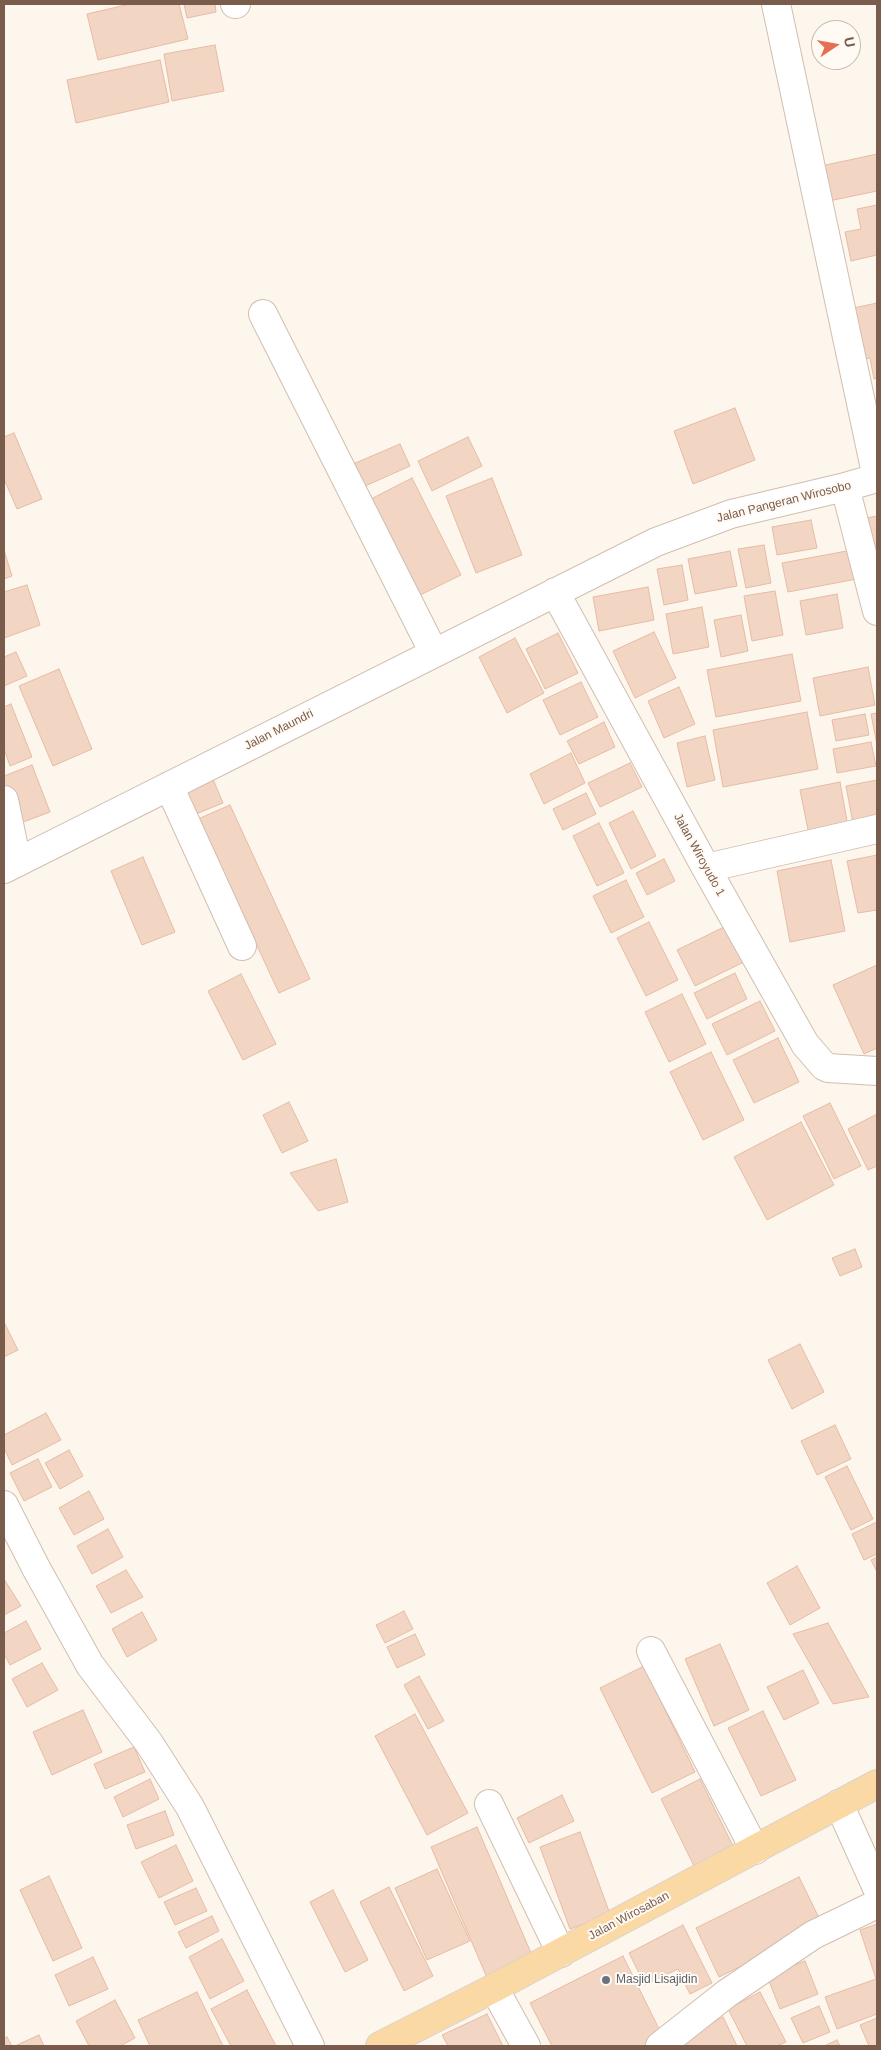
<!DOCTYPE html>
<html>
<head>
<meta charset="utf-8">
<style>
	body { margin:0 }
	#map { position:relative; width:881px; height:2050px; overflow:hidden; background:#fdf6ec; font-family:Arial,sans-serif }
	canvas { display:block }
	.frame { position:absolute; inset:0; border:5px solid #7a5c4d; pointer-events:none }
	.north { position:absolute; left:811px; top:20px; width:50px; height:50px; box-sizing:border-box; background:#fffaf3; border:1px solid #cabbb1; border-radius:50%; rotate:78deg; font-size:14px; font-weight:700; line-height:20px; text-align:center; color:#7a5c4d }
	.north::after { content:''; display:block; margin:auto; width:18px; height:22px; background:#e76f51; clip-path:polygon(50% 0,100% 100%,50% 72%,0 100%) }
</style>
</head>
<body>
<div id="map">
<canvas width="881" height="2050"></canvas>
<div class="frame"></div>
<div class="north">U</div>
</div>
<script>
const ctx = document.querySelector('canvas').getContext('2d');
ctx.lineJoin = 'round';
function fillPath(path, color) { ctx.fillStyle = color; ctx.fill(path, 'evenodd'); }
const poly = rows => new Path2D(rows.map(r => 'M' + r).join(''));
function trace(path, color, width, dash) { ctx.strokeStyle = color; ctx.lineWidth = width; ctx.lineCap = dash ? 'butt' : 'round'; ctx.setLineDash(dash || []); ctx.stroke(path); }
function write(font, color, halo, rows, align = 'center') {
  ctx.font = font + ' Arial,sans-serif'; ctx.lineWidth = 4; ctx.setLineDash([]); ctx.textBaseline = 'middle'; ctx.strokeStyle = halo; ctx.fillStyle = color; for (const [text, x, y, turn = 0] of rows) {
    ctx.save(); ctx.translate(x, y); ctx.rotate((+turn || 0) * Math.PI / 180); ctx.textAlign = isNaN(turn) ? turn : align; if (halo) ctx.strokeText(text, 0, 0); ctx.fillText(text, 0, 0); ctx.restore();
  }
}
const building = poly([
	[130,4,179,4,188,39,98,60,87,14,130,4],
	[184,4,215,4,216,12,187,18,184,4],
	[215,45,224,91,172,101,164,54,215,45],
	[160,60,169,102,76,123,67,80,160,60],
	[877,154,877,191,829,201,821,166,877,154],
	[877,205,877,255,851,261,845,232,861,229,857,209,877,205],
	[877,303,877,378,874,379,870,358,860,360,849,309,877,303],
	[735,408,755,460,693,484,674,431,735,408],
	[14,433,42,499,17,509,4,479,4,437,14,433],
	[468,437,482,466,432,491,418,461,468,437],
	[400,444,410,466,363,487,353,464,400,444],
	[412,478,461,575,414,598,367,501,412,478],
	[492,478,522,555,476,573,446,496,492,478],
	[877,516,877,567,866,518,877,516],
	[811,520,817,548,777,555,772,527,811,520],
	[764,545,771,583,746,588,738,549,764,545],
	[4,550,12,576,4,579,4,550],
	[852,550,857,579,788,592,782,563,852,550],
	[730,551,737,586,695,594,688,559,730,551],
	[682,565,688,600,664,605,657,569,682,565],
	[27,585,40,625,4,638,4,592,27,585],
	[648,587,654,620,599,631,593,597,648,587],
	[775,591,783,635,752,641,744,596,775,591],
	[837,594,843,628,806,635,800,601,837,594],
	[702,607,709,647,673,654,666,614,702,607],
	[741,615,748,651,721,657,714,620,741,615],
	[654,632,676,678,635,698,613,651,654,632],
	[558,633,578,673,545,689,526,649,558,633],
	[515,638,544,693,507,713,479,657,515,638],
	[16,652,27,676,4,686,4,657,16,652],
	[792,654,801,701,716,717,707,670,792,654],
	[868,667,875,705,820,716,813,678,868,667],
	[59,669,92,749,53,766,19,686,59,669],
	[581,682,598,717,560,735,543,700,581,682],
	[679,687,695,724,664,738,648,701,679,687],
	[11,704,32,757,10,766,4,749,4,707,11,704],
	[807,712,818,769,723,787,713,730,807,712],
	[877,713,877,745,871,714,877,713],
	[865,714,869,735,836,741,832,720,865,714],
	[604,722,615,747,579,764,567,741,604,722],
	[705,736,715,780,687,787,677,743,705,736],
	[871,742,876,766,837,773,833,749,871,742],
	[571,753,585,783,544,804,530,774,571,753],
	[630,763,642,787,600,807,588,783,630,763],
	[32,765,50,812,18,824,4,785,4,776,32,765],
	[210,772,223,803,196,814,183,783,210,772],
	[877,780,877,824,854,829,846,786,877,780],
	[840,782,849,832,810,840,800,790,840,782],
	[586,793,596,814,563,830,553,809,586,793],
	[230,805,310,979,279,993,198,819,230,805],
	[633,811,656,856,631,869,609,823,633,811],
	[599,823,624,873,597,886,573,836,599,823],
	[877,855,877,910,858,913,847,861,877,855],
	[143,857,175,932,142,945,111,871,143,857],
	[664,859,675,881,647,895,636,873,664,859],
	[831,860,845,931,790,942,777,871,831,860],
	[626,880,644,917,611,933,593,896,626,880],
	[649,922,678,980,646,996,617,938,649,922],
	[728,925,746,961,695,986,677,950,728,925],
	[877,965,877,1048,864,1054,833,985,877,965],
	[735,973,747,999,707,1019,694,993,735,973],
	[241,974,276,1044,243,1060,208,991,241,974],
	[682,994,706,1044,669,1062,645,1012,682,994],
	[760,1001,775,1031,727,1055,712,1024,760,1001],
	[778,1038,799,1082,754,1103,733,1060,778,1038],
	[711,1052,744,1120,703,1140,670,1072,711,1052],
	[289,1102,308,1141,282,1153,263,1115,289,1102],
	[830,1103,861,1166,834,1179,803,1116,830,1103],
	[877,1114,877,1166,868,1170,848,1129,877,1114],
	[801,1122,834,1185,767,1220,734,1157,801,1122],
	[336,1159,348,1202,318,1211,290,1173,336,1159],
	[855,1249,862,1267,840,1276,832,1258,855,1249],
	[4,1322,18,1350,4,1357,4,1322],
	[800,1344,824,1392,792,1409,768,1360,800,1344],
	[46,1413,61,1440,12,1465,4,1448,4,1435,46,1413],
	[835,1425,851,1459,817,1475,801,1441,835,1425],
	[69,1450,83,1476,60,1489,45,1463,69,1450],
	[38,1459,52,1487,24,1501,10,1473,38,1459],
	[847,1466,873,1519,851,1530,825,1477,847,1466],
	[89,1491,104,1519,74,1535,59,1508,89,1491],
	[877,1522,877,1554,864,1560,852,1534,877,1522],
	[108,1529,123,1557,92,1574,77,1546,108,1529],
	[877,1557,877,1572,871,1560,877,1557],
	[797,1566,820,1608,790,1625,767,1583,797,1566],
	[126,1570,143,1597,111,1613,96,1586,126,1570],
	[4,1579,21,1606,4,1615,4,1579],
	[404,1611,413,1629,385,1643,376,1625,404,1611],
	[142,1612,157,1640,127,1657,112,1629,142,1612],
	[26,1621,41,1649,10,1665,4,1654,4,1633,26,1621],
	[828,1623,869,1697,833,1704,793,1634,828,1623],
	[415,1634,425,1655,397,1668,387,1647,415,1634],
	[720,1644,749,1710,714,1726,685,1659,720,1644],
	[42,1663,58,1690,27,1707,12,1679,42,1663],
	[644,1666,695,1772,652,1793,600,1688,644,1666],
	[803,1670,819,1703,784,1720,767,1687,803,1670],
	[419,1676,444,1721,428,1729,404,1685,419,1676],
	[83,1710,102,1752,52,1775,33,1732,83,1710],
	[763,1711,796,1780,761,1796,728,1728,763,1711],
	[415,1714,468,1813,427,1835,375,1736,415,1714],
	[134,1747,145,1772,105,1789,94,1764,134,1747],
	[150,1779,159,1799,123,1817,114,1797,150,1779],
	[700,1779,734,1848,695,1868,661,1799,700,1779],
	[562,1795,574,1821,529,1843,517,1818,562,1795],
	[165,1811,174,1835,136,1849,127,1825,165,1811],
	[477,1827,534,1960,488,1980,431,1847,477,1827],
	[580,1832,610,1914,570,1929,540,1847,580,1832],
	[176,1845,193,1881,159,1898,141,1862,176,1845],
	[437,1869,470,1941,427,1960,395,1888,437,1869],
	[49,1876,82,1948,53,1961,20,1890,49,1876],
	[799,1877,823,1926,719,1977,696,1928,799,1877],
	[389,1887,433,1976,404,1991,360,1902,389,1887],
	[196,1888,207,1911,175,1925,164,1902,196,1888],
	[333,1890,368,1960,345,1972,310,1902,333,1890],
	[212,1916,219,1931,186,1948,178,1932,212,1916],
	[877,1924,877,2014,837,2029,825,1997,876,1979,860,1930,877,1924],
	[683,1925,712,1983,690,1994,678,1969,645,1985,629,1953,683,1925],
	[222,1939,244,1981,210,1999,189,1957,222,1939],
	[623,1956,664,2039,651,2046,552,2046,530,2003,623,1956],
	[93,1957,108,1989,69,2006,55,1975,93,1957],
	[805,1961,818,1994,780,2009,767,1976,805,1961],
	[247,1990,276,2046,231,2046,211,2009,247,1990],
	[197,1992,223,2046,150,2046,138,2020,197,1992],
	[760,1992,786,2042,777,2046,747,2046,728,2009,760,1992],
	[115,2000,135,2038,120,2046,89,2046,76,2021,115,2000],
	[819,2006,830,2032,803,2043,791,2018,819,2006],
	[487,2014,503,2046,448,2046,442,2035,487,2014],
	[723,2017,737,2046,684,2046,680,2039,723,2017],
	[877,2018,877,2046,869,2046,860,2025,877,2018],
	[39,2035,44,2046,17,2046,17,2045,39,2035],
	[7,2037,12,2046,4,2046,4,2038,7,2037],
	[837,2040,840,2046,824,2046,837,2040]
]);
fillPath(building, '#f3d5c3');
trace(building, '#e6bba3', 1);
const minor = poly([
	[235,4,236,4],
	[776,4,877,478],
	[263,314,434,653],
	[845,487,877,611],
	[555,592,706,868,805,1044,824,1066,828,1068,877,1071],
	[169,786,242,946],
	[4,800,17,862],
	[706,868,877,829],
	[4,869,656,542,731,514,845,487,877,478],
	[4,1505,36,1568,90,1665,149,1743,190,1807,310,2046],
	[651,1651,755,1850],
	[489,1804,561,1953],
	[839,1804,877,1888],
	[494,1988,526,2046],
	[660,2046,726,1994,813,1935,877,1904]
]);
const major = poly([
	[380,2046,494,1988,877,1784]
]);
trace(minor, '#d1beb0', 30);
trace(major, '#dad1cd', 30);
trace(minor, '#fff', 28);
trace(major, '#fbd9a5', 28);
for (const [x, y, r, color] of [
	[606,1980,5,"#6b7280"]
]) { const dot = new Path2D(); dot.arc(x, y, r, 0, 2 * Math.PI); ctx.fillStyle = color; ctx.fill(dot); trace(dot, '#fffaf3', 2); }
write('12px', '#7a5c4d', '#fffaf3', [
	["Jalan Pangeran Wirosobo",784,502,-14],
	["Jalan Maundri",279,730,-27],
	["Jalan Wiroyudo 1",699,855,61],
	["Jalan Wirosaban",629,1916,-28]
]);
write('12px', '#5b616d', '#fffaf3', [
	["Masjid Lisajidin",616,1980]
], 'left');
</script>
</body>
</html>
